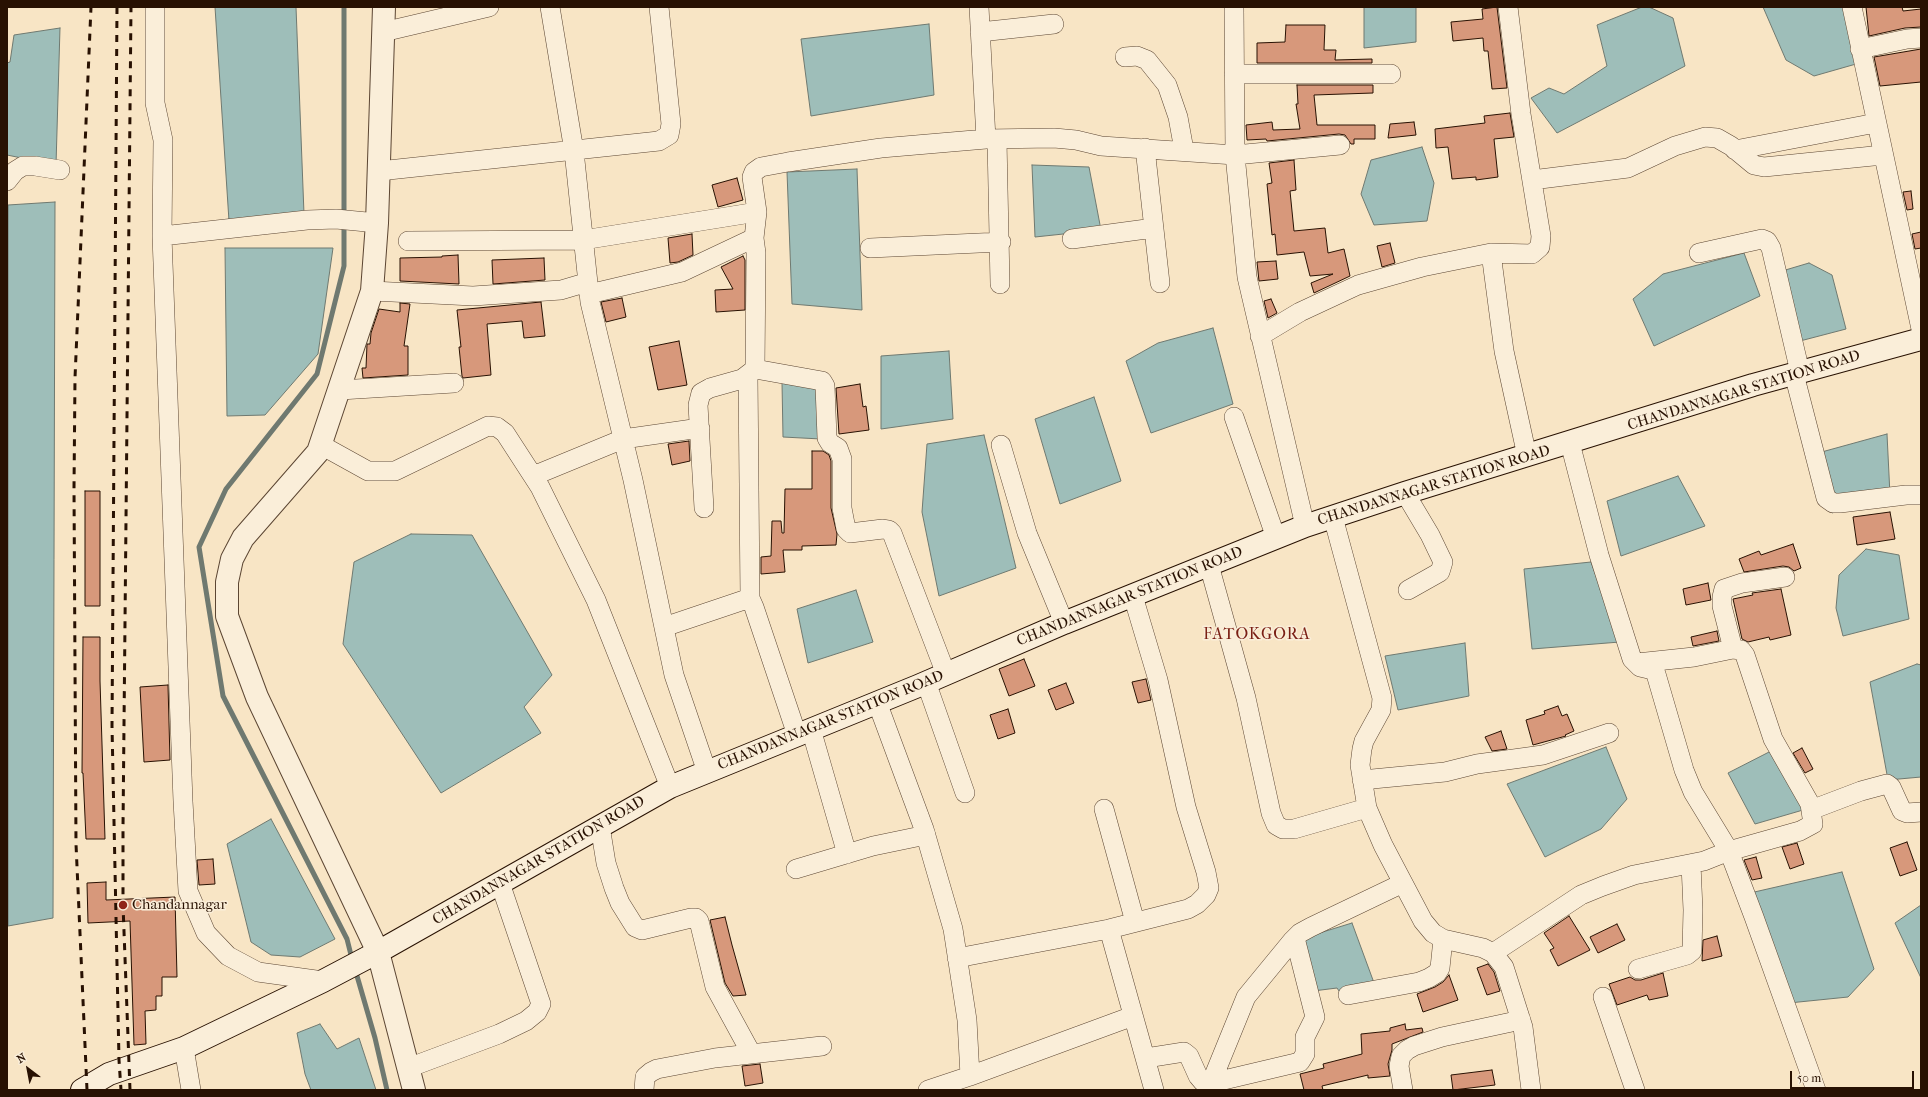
<!DOCTYPE html>
<html>
<head>
<meta charset="utf-8">
<style>
	body { margin:0 }
	#map { position:relative; width:1928px; height:1097px; overflow:hidden; background:#f8e5c5; font-family:"IM FELL French Canon",serif }
	canvas { display:block }
	.frame { position:absolute; inset:0; border:8px solid #281102; pointer-events:none }
	.north { position:absolute; left:8px; top:1049px; width:40px; height:40px; -webkit-text-stroke:3px #faeed9; paint-order:stroke; rotate:328deg; font-size:11px; font-weight:700; line-height:16px; text-align:center; color:#281102 }
	.north::after { content:''; display:block; margin:auto; width:14px; height:18px; background:#281102; clip-path:polygon(50% 0,100% 100%,50% 72%,0 100%) }
	.scale { position:absolute; left:1790px; top:1071px; width:124px; height:18px; box-sizing:border-box; border:2px solid #281102; border-top:0; padding-left:5px; font-size:12px; line-height:14px; white-space:nowrap; color:#281102; -webkit-text-stroke:3px #faeed9; paint-order:stroke }
</style>
</head>
<body>
<div id="map">
<canvas width="1928" height="1097"></canvas>
<div class="frame"></div>
<div class="north">N</div>
<div class="scale">50 m</div>
</div>
<script>
const ctx = document.querySelector('canvas').getContext('2d');
ctx.lineJoin = 'round';
function fillPath(path, color) { ctx.fillStyle = color; ctx.fill(path, 'evenodd'); }
const poly = rows => new Path2D(rows.map(r => 'M' + r).join(''));
function trace(path, color, width, dash) { ctx.strokeStyle = color; ctx.lineWidth = width; ctx.lineCap = dash ? 'butt' : 'round'; ctx.setLineDash(dash || []); ctx.stroke(path); }
function write(font, color, halo, rows, align = 'center') {
  ctx.font = font + ' "IM FELL French Canon",serif'; ctx.lineWidth = 3; ctx.setLineDash([]); ctx.textBaseline = 'middle'; ctx.strokeStyle = halo; ctx.fillStyle = color; for (const [text, x, y, turn = 0] of rows) {
    ctx.save(); ctx.translate(x, y); ctx.rotate((+turn || 0) * Math.PI / 180); ctx.textAlign = isNaN(turn) ? turn : align; if (halo) ctx.strokeText(text, 0, 0); ctx.fillText(text, 0, 0); ctx.restore();
  }
}
const water = poly([
	[215,7,296,7,304,214,229,221,215,7],
	[1364,7,1416,7,1416,42,1364,48,1364,7],
	[1642,7,1649,7,1673,18,1685,66,1557,133,1531,98,1549,88,1564,94,1607,66,1597,25,1642,7],
	[1763,7,1844,7,1856,64,1814,76,1786,60,1763,7],
	[929,24,934,95,811,116,801,39,929,24],
	[60,28,56,165,7,155,7,63,10,62,14,35,60,28],
	[1422,147,1434,183,1427,221,1374,225,1361,194,1371,160,1422,147],
	[1032,165,1089,167,1101,230,1035,237,1032,165],
	[857,169,862,310,792,304,787,172,857,169],
	[55,202,53,918,8,926,8,205,55,202],
	[225,248,333,248,318,354,265,415,227,416,225,248],
	[1744,253,1760,296,1654,346,1633,299,1663,274,1744,253],
	[1809,263,1832,275,1846,329,1800,341,1782,271,1809,263],
	[1213,328,1233,404,1151,433,1126,361,1158,343,1213,328],
	[949,351,953,419,881,429,881,356,949,351],
	[782,382,821,387,821,439,783,437,782,382],
	[1094,397,1121,481,1060,504,1035,419,1094,397],
	[1887,434,1890,495,1832,513,1818,453,1887,434],
	[984,435,1016,568,939,596,922,512,927,444,984,435],
	[1678,476,1705,526,1621,556,1607,501,1678,476],
	[411,534,472,535,552,675,524,707,541,733,441,793,343,644,354,562,411,534],
	[1866,549,1899,555,1909,619,1843,636,1836,608,1839,575,1866,549],
	[1591,562,1620,642,1532,649,1524,569,1591,562],
	[856,590,873,642,808,663,797,609,856,590],
	[1465,643,1469,696,1398,710,1385,656,1465,643],
	[1917,664,1921,665,1921,777,1888,780,1870,682,1917,664],
	[1606,747,1627,799,1601,829,1545,857,1507,784,1606,747],
	[1773,750,1803,810,1755,824,1728,773,1773,750],
	[271,819,335,939,300,957,271,955,251,942,227,844,271,819],
	[1842,872,1874,969,1848,997,1779,1004,1750,893,1842,872],
	[1921,905,1921,978,1895,923,1921,905],
	[1352,923,1377,991,1345,1000,1337,988,1313,991,1300,939,1352,923],
	[320,1024,337,1049,359,1038,376,1090,311,1090,305,1074,297,1033,320,1024]
]);
fillPath(water, '#9ebeb9');
trace(water, '#6f7970', 1);
trace(poly([
	[344,7,344,266,317,374,226,489,199,547,223,696,347,939,352,959],
	[355,969,375,1038,387,1090]
]), '#6f7970', 5);
const building = poly([
	[1497,7,1507,88,1492,89,1488,51,1484,51,1483,38,1453,41,1451,22,1483,19,1482,9,1497,7],
	[1866,7,1902,7,1903,11,1921,9,1921,27,1905,28,1869,36,1866,7],
	[1286,25,1325,25,1324,50,1336,50,1335,60,1372,59,1372,63,1257,63,1257,43,1285,42,1286,25],
	[1921,49,1921,82,1880,86,1874,57,1921,49],
	[1297,85,1373,85,1373,93,1314,95,1317,125,1375,125,1375,139,1354,139,1354,144,1351,144,1345,135,1339,134,1267,141,1266,139,1247,140,1246,125,1272,122,1273,130,1300,129,1296,104,1298,104,1297,85],
	[1510,113,1514,137,1494,139,1498,177,1476,180,1476,177,1452,179,1448,147,1436,148,1435,129,1485,123,1484,116,1510,113],
	[1414,122,1416,135,1388,138,1390,124,1414,122],
	[1294,160,1296,190,1290,191,1294,231,1325,228,1328,253,1344,249,1350,276,1314,293,1311,283,1333,274,1310,276,1304,252,1277,255,1275,234,1272,235,1267,184,1272,183,1269,163,1294,160],
	[737,178,743,200,718,207,712,185,737,178],
	[1911,191,1913,209,1907,210,1903,192,1911,191],
	[1921,232,1921,248,1915,249,1912,234,1921,232],
	[692,234,693,255,678,262,670,263,668,238,692,234],
	[1390,243,1395,263,1382,267,1377,246,1390,243],
	[458,255,459,284,400,281,400,258,442,257,442,256,458,255],
	[743,256,745,260,745,310,716,312,715,290,733,289,721,267,743,256],
	[544,258,545,280,493,284,492,260,544,258],
	[1276,261,1278,279,1259,281,1257,262,1276,261],
	[622,298,626,317,606,322,601,302,622,298],
	[1271,299,1277,313,1268,318,1264,301,1271,299],
	[541,302,545,336,524,338,522,321,487,324,491,375,463,378,462,376,459,347,461,347,457,310,541,302],
	[400,303,410,304,404,346,408,346,408,375,363,378,362,368,366,368,367,344,370,344,371,333,379,309,400,312,400,303],
	[679,341,687,385,658,390,649,347,679,341],
	[860,384,863,407,866,406,869,430,839,434,836,388,860,384],
	[689,441,690,461,672,465,668,444,689,441],
	[812,451,823,451,829,455,831,461,831,508,837,534,836,545,802,546,802,550,783,550,785,572,761,574,761,557,771,556,772,521,781,521,782,533,784,533,785,489,812,489,812,451],
	[85,491,100,491,100,606,85,606,85,491],
	[1890,512,1895,539,1857,545,1853,517,1890,512],
	[1793,544,1801,568,1794,571,1789,567,1783,566,1744,572,1739,559,1759,551,1761,555,1793,544],
	[1708,583,1711,600,1686,605,1683,589,1708,583],
	[1781,589,1791,635,1770,640,1769,637,1748,642,1742,639,1733,599,1753,595,1752,593,1781,589],
	[1717,631,1719,641,1693,646,1691,637,1717,631],
	[83,637,100,637,100,681,105,839,86,839,83,773,82,773,83,637],
	[1024,659,1035,686,1009,696,999,669,1024,659],
	[1146,679,1151,700,1138,703,1132,682,1146,679],
	[1066,683,1074,703,1056,710,1048,690,1066,683],
	[168,685,170,760,144,762,140,687,168,685],
	[1558,706,1562,716,1567,714,1574,731,1565,735,1566,736,1533,745,1526,720,1545,714,1544,711,1558,706],
	[1008,709,1015,733,998,739,990,715,1008,709],
	[1501,731,1507,749,1492,751,1485,737,1501,731],
	[1802,748,1813,769,1805,773,1793,753,1802,748],
	[1907,842,1917,870,1900,876,1890,848,1907,842],
	[1797,843,1804,864,1790,869,1782,847,1797,843],
	[1756,857,1762,878,1752,880,1744,860,1756,857],
	[213,859,215,884,199,885,197,860,213,859],
	[106,882,106,900,175,897,177,977,162,977,162,996,156,996,156,1010,145,1011,146,1044,134,1045,130,921,88,923,87,883,106,882],
	[1569,916,1590,950,1558,966,1550,950,1554,948,1544,933,1569,916],
	[725,917,732,945,746,995,733,996,725,983,710,920,725,917],
	[1617,924,1625,940,1598,953,1590,937,1617,924],
	[1717,936,1722,956,1702,961,1703,940,1717,936],
	[1488,964,1494,972,1500,991,1487,995,1477,968,1488,964],
	[1663,973,1668,996,1649,1000,1647,995,1617,1005,1609,984,1630,977,1635,980,1641,980,1663,973],
	[1449,975,1458,1000,1423,1012,1417,994,1435,987,1443,982,1449,975],
	[1405,1024,1406,1030,1422,1028,1423,1032,1392,1044,1392,1050,1388,1064,1390,1076,1368,1078,1368,1075,1322,1086,1323,1090,1304,1090,1300,1074,1324,1068,1323,1064,1362,1054,1361,1034,1390,1031,1390,1028,1405,1024],
	[760,1064,763,1083,745,1086,742,1066,760,1064],
	[1492,1070,1495,1085,1453,1090,1451,1075,1492,1070]
]);
fillPath(building, '#d7987b');
trace(building, '#281102', 1);
const minor = poly([
	[155,7,155,103,163,140,162,236,183,801,188,891,206,933,228,956,258,972,323,981],
	[550,7,574,151,590,302,633,480,674,675,707,772],
	[979,7,986,139],
	[1234,7,1235,155,1247,277,1305,526],
	[1852,7,1921,329],
	[383,32,489,7],
	[980,32,1054,24],
	[1860,49,1907,39,1921,38],
	[1125,57,1137,56,1147,60,1167,85,1178,117,1184,150],
	[1234,74,1391,74],
	[997,140,1000,284],
	[1145,148,1160,283],
	[1735,150,1876,123],
	[379,171,659,141,669,135,671,124,659,7],
	[1532,180,1628,168,1675,146,1705,137,1717,138,1731,146,1754,165,1764,167,1883,155],
	[7,181,15,171,23,166,35,166,60,170],
	[162,236,307,220,336,219,377,223],
	[1072,239,1154,228],
	[408,241,583,240,757,212],
	[870,248,1001,242],
	[1491,253,1504,351,1527,456],
	[1699,253,1762,239,1767,241,1771,248,1800,372],
	[372,291,473,296,561,290,588,282],
	[589,294,682,272,754,238,757,212,752,177,754,172,761,167,788,162,881,148,986,139,1054,138,1076,140,1101,146,1235,155,1340,145],
	[1260,336,1300,312,1358,285,1422,267,1491,253,1532,254,1540,247,1541,236,1521,114,1508,7],
	[755,369,822,381,825,386,827,438,830,443,838,448,842,459,842,508,846,529,850,533,883,529,889,530,892,533,946,674],
	[1794,374,1826,498,1833,503,1840,503,1906,495,1921,495],
	[340,390,454,383],
	[1234,417,1276,538],
	[1570,443,1599,555,1632,659,1640,667,1653,670,1656,674,1684,770,1693,792,1729,851,1754,917,1816,1090],
	[321,445,368,471,395,471,488,426,497,427,505,433,540,487,596,600,670,787],
	[1001,445,1027,533,1064,623],
	[533,476,623,439,700,428],
	[1405,493,1430,535,1443,562,1440,572,1408,590],
	[704,508,698,405,701,393,710,388,742,379,755,369,756,253,754,238],
	[1333,517,1382,698,1381,710,1364,741,1362,749,1360,765,1367,808,1383,845,1423,921,1433,933,1443,939,1483,948,1493,953,1504,967,1523,1027,1531,1090],
	[1209,565,1246,698,1271,813,1276,825,1283,829,1294,829,1367,808],
	[750,598,754,607,797,735],
	[664,627,750,598,748,375],
	[1733,649,1722,606,1722,597,1724,589,1742,583,1785,577],
	[926,682,965,793],
	[877,702,924,829,953,929,967,1020,970,1076,928,1090],
	[811,729,847,854],
	[1362,780,1445,772,1477,764,1543,755,1609,733],
	[1104,809,1135,922],
	[1811,810,1861,791,1887,784,1891,787,1902,811,1907,813,1921,812],
	[600,826,606,863,614,888,620,903,635,927,642,930,691,918,696,918,699,921,715,987,751,1053],
	[796,869,873,846,926,835],
	[1109,929,1154,1090],
	[1493,953,1581,895,1603,886,1634,875,1704,861,1729,851,1800,831,1813,824,1810,804,1773,739,1745,655,1741,650,1733,649,1694,657,1637,663],
	[957,958,1109,929,1188,909,1197,904,1206,895,1209,888,1206,872,1186,807,1158,680,1133,596],
	[1638,969,1687,955,1692,951,1693,910,1691,864],
	[1348,995,1419,982,1429,978,1437,973,1440,968,1443,939],
	[1603,997,1635,1090],
	[184,1048,191,1090],
	[1146,1058,1184,1052,1189,1056,1198,1076,1203,1082,1211,1083,1300,1062,1305,1054,1305,1037,1315,1017,1295,938],
	[408,1068,499,1034,526,1021,537,1012,541,1004,500,883],
	[970,1076,1133,1016],
	[1211,1083,1246,997,1292,941,1300,933,1311,927,1403,883],
	[644,1090,645,1077,651,1072,657,1069,715,1058,822,1046],
	[1403,1090,1399,1066,1401,1056,1407,1050,1414,1046,1442,1037,1521,1020]
]);
const tertiary = poly([
	[384,7,377,223,372,291,318,452,243,538,232,559,227,582,227,616,257,697,378,952,414,1090]
]);
const secondary = poly([
	[82,1090,109,1074,184,1048,323,981,378,952,670,787,918,686,1064,623,1305,526,1405,493,1753,385,1921,339]
]);
trace(minor, '#5c4633', 20);
trace(tertiary, '#5c4633', 24);
trace(secondary, '#281102', 24);
trace(minor, '#faeed9', 19);
trace(tertiary, '#faeed9', 22);
trace(secondary, '#faeed9', 22);
trace(poly([
	[117,7,112,726,119,1060,121,1090],
	[87,1090,76,844,74,488,75,378,91,7],
	[130,1090,123,905,123,828,131,7]
]), '#281102', 3, [7, 7]);
for (const [x, y, r, color] of [
	[123,905,5,"#8f2418"]
]) { const dot = new Path2D(); dot.arc(x, y, r, 0, 2 * Math.PI); ctx.fillStyle = color; ctx.fill(dot); trace(dot, '#faeed9', 1.5); }
write('15px', '#281102', '#faeed9', [
	["CHANDANNAGAR STATION ROAD",1744,391,-17],
	["CHANDANNAGAR STATION ROAD",1434,486,-17],
	["CHANDANNAGAR STATION ROAD",1130,597,-22],
	["CHANDANNAGAR STATION ROAD",831,721,-22],
	["CHANDANNAGAR STATION ROAD",539,861,-30]
]);
write('15px', '#281102', '#faeed9', [
	["Chandannagar",132,905]
], 'left');
ctx.letterSpacing = '1px';
write('16px', '#7a1f14', '#faeed9', [
	["FATOKGORA",1257,635]
]);
ctx.letterSpacing = '0px';
</script>
</body>
</html>
